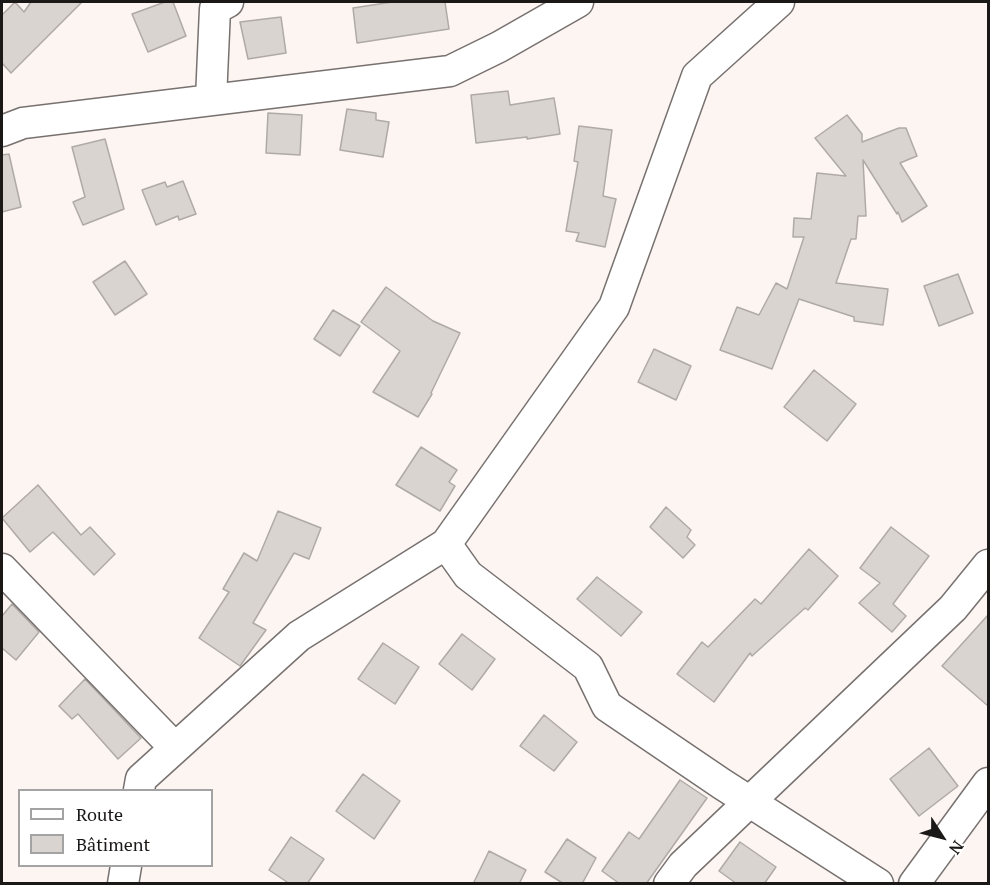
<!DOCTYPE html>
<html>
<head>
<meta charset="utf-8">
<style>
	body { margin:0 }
	#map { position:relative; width:990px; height:885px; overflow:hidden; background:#fcf5f2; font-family:"PT Serif",serif }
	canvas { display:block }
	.frame { position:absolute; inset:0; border:3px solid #1b1918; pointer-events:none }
	.legend { position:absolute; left:18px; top:789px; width:195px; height:78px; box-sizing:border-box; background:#fff; border:2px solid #a4a3a3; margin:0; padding:8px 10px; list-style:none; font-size:18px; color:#1b1918 }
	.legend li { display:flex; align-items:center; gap:12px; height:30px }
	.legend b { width:30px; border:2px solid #a4a3a3 }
	.north { position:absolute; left:912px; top:807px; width:60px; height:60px; -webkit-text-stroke:4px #fff; paint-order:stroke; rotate:126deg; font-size:16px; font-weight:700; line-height:24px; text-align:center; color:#1b1918 }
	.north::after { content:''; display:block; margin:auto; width:21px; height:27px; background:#1b1918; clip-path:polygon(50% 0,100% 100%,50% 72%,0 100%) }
</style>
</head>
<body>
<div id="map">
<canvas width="990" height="885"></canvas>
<div class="frame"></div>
<ul class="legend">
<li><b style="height:8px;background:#fff"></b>Route</li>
<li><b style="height:16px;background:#dad4d0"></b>Bâtiment</li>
</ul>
<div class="north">N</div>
</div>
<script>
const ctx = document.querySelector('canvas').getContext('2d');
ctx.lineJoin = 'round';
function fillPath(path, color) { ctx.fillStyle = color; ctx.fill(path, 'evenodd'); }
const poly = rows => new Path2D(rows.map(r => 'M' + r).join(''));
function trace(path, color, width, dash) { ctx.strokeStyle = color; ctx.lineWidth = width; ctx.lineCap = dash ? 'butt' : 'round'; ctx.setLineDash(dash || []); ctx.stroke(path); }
const building = poly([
	[15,2,24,12,31,2,82,2,11,73,2,63,2,15,15,2],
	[165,2,173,2,186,36,148,52,132,14,165,2],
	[392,2,445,2,449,29,357,43,353,8,392,2],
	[281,17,286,53,248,59,240,22,281,17],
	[508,91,510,105,554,98,560,134,527,139,527,137,476,143,471,95,508,91],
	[347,109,376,113,376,120,389,122,383,157,340,150,347,109],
	[268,113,302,115,300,155,266,153,268,113],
	[847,115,862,134,862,142,899,128,906,128,917,156,900,163,927,206,902,222,898,212,897,214,863,160,866,216,858,216,856,239,851,239,836,283,888,289,883,325,854,321,854,317,799,299,772,369,720,350,737,307,759,315,776,283,787,289,804,237,793,237,794,218,811,219,817,173,846,176,815,138,847,115],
	[579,126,612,130,603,196,616,199,605,247,576,241,579,233,566,231,578,162,574,161,579,126],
	[105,139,124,209,83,225,73,202,85,197,72,147,105,139],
	[9,154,21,207,2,212,2,155,9,154],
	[183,181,196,214,179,220,178,216,156,225,142,190,165,182,167,187,183,181],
	[125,261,147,294,115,315,93,282,125,261],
	[958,274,973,313,939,326,924,286,958,274],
	[386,287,433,321,460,333,431,393,432,394,418,417,373,392,400,351,361,322,386,287],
	[333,310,360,326,340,356,314,339,333,310],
	[654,349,691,366,676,400,638,382,654,349],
	[814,370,856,404,827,441,784,407,814,370],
	[421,447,457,470,449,482,455,486,440,511,396,485,421,447],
	[38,485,81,535,90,527,115,554,94,575,53,532,30,552,2,518,38,485],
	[666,507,691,530,687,537,695,545,683,558,650,527,666,507],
	[278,511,321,528,309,559,294,553,253,623,266,630,240,666,199,638,229,592,223,589,244,553,257,561,278,511],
	[891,527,929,556,893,604,906,616,892,632,859,603,880,583,860,568,891,527],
	[809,549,838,576,808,610,805,608,752,656,750,653,714,702,677,674,702,642,708,647,755,599,761,604,809,549],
	[597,577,642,612,621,636,577,599,597,577],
	[12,604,39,632,16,660,2,648,2,616,12,604],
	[988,615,988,706,942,666,988,615],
	[462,634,495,659,472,690,439,664,462,634],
	[383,643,419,667,395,704,358,679,383,643],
	[85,679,141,738,118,759,78,714,72,719,59,706,85,679],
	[544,715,577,742,554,771,520,746,544,715],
	[929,748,958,786,919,816,890,779,929,748],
	[363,774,400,801,374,839,336,811,363,774],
	[680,780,707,798,646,884,620,884,602,871,629,832,639,839,680,780],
	[291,837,324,859,307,884,290,884,269,870,291,837],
	[567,839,596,858,582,884,564,884,545,872,567,839],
	[740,842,776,867,764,884,737,884,719,871,740,842],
	[489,851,526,870,519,884,473,884,489,851]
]);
fillPath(building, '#dad4d0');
trace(building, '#afaaa6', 1.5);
const minor = poly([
	[211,99,215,9,228,2],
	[2,131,23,123,450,71,499,47,578,2],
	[446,544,468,575,588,667,607,706,722,784,878,884],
	[2,569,175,748],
	[139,790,141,779,299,636,446,544,614,307,697,76,779,2],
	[123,884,126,866],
	[669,884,683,865,953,608,988,565],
	[914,884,988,783]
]);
trace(minor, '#77716f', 33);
trace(minor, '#fff', 30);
</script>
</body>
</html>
